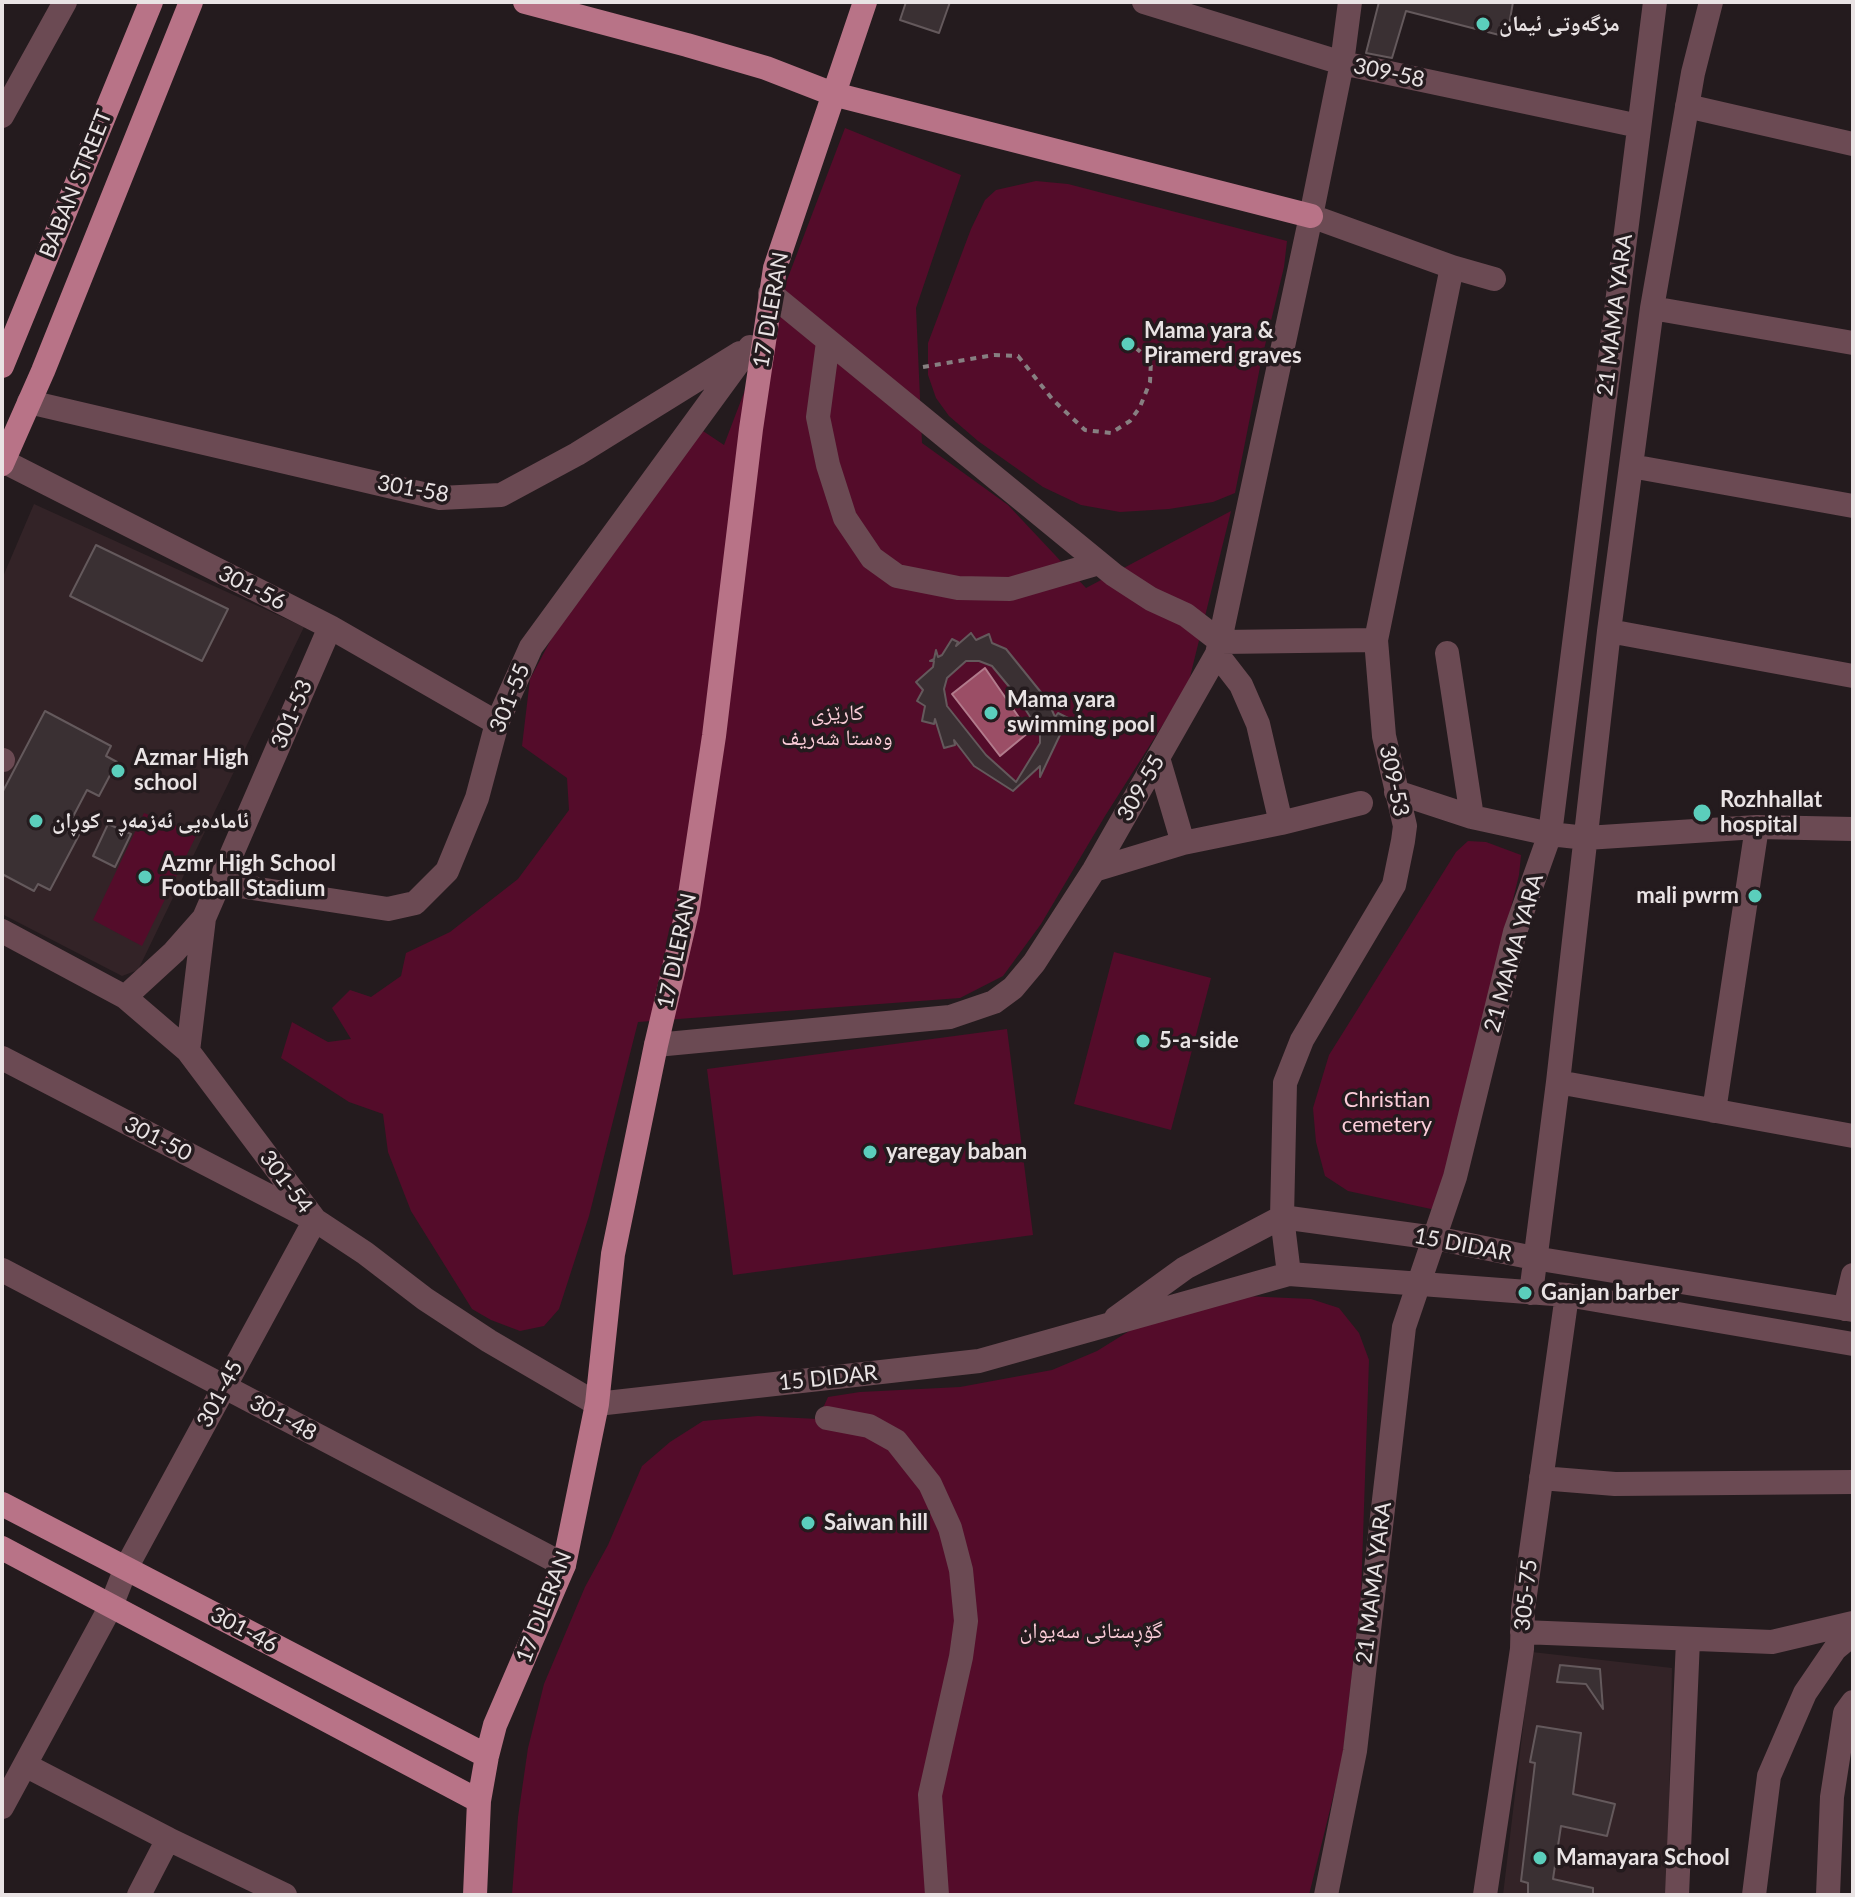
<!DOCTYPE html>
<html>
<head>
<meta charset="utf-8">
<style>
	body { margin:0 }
	#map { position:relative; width:1855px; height:1897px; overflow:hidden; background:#241b1e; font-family:Lato,sans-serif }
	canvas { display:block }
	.frame { position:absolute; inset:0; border:4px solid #e9e3e4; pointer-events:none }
</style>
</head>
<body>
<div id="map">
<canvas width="1855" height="1897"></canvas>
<div class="frame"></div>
</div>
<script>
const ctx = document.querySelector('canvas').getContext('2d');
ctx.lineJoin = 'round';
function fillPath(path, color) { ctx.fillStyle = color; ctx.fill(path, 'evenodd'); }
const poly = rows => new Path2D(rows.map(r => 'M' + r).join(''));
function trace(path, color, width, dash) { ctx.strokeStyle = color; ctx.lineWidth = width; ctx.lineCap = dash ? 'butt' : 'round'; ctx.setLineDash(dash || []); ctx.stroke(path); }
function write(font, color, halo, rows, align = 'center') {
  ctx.font = font + ' Lato,"Noto Naskh Arabic",sans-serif'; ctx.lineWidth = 7; ctx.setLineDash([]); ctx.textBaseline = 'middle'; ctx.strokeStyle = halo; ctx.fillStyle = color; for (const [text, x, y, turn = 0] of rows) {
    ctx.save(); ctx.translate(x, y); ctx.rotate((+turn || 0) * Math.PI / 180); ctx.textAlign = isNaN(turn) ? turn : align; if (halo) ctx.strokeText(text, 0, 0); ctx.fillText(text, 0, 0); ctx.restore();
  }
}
fillPath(poly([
	[34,504,304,627,138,970,122,976,2,914,2,579],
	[1532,1652,1672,1668,1667,1895,1503,1895]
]), '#332327');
fillPath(poly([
	[845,128,961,175,916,308,922,443,1008,505,1086,588,1231,511,1188,685,1105,816,1041,924,1003,976,960,998,638,1022,589,1216,559,1309,544,1326,520,1331,491,1320,472,1309,411,1211,388,1152,383,1114,349,1102,281,1058,292,1022,328,1042,351,1039,332,1008,350,990,371,997,401,976,406,953,450,932,518,879,569,810,567,778,522,746,530,679,564,615,700,429,724,445],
	[1036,181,1068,184,1287,241,1284,267,1261,362,1235,493,1213,502,1169,509,1120,512,1081,505,1043,487,978,441,949,416,936,398,928,375,928,343,971,229,985,200,996,190],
	[144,813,197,834,142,946,93,920],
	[1468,841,1486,842,1521,855,1519,875,1438,1207,1431,1209,1348,1191,1325,1176,1316,1142,1313,1108,1329,1055,1456,852],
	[1114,952,1211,978,1171,1130,1074,1104],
	[1007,1029,1033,1235,733,1275,707,1069],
	[1222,1295,1311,1299,1339,1308,1359,1333,1369,1360,1361,1595,1342,1761,1309,1895,512,1895,518,1817,528,1748,544,1684,585,1587,608,1545,642,1466,670,1442,703,1421,758,1416,818,1419,828,1397,860,1392,960,1387,1052,1370,1097,1351,1139,1325]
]), '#540c2a');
const water = poly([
	[985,668,1029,732,1000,756,952,694,985,668]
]);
fillPath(water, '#9b4e66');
trace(water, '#b27b8c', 2);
const building = poly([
	[906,2,950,2,939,33,900,20,906,2],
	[1379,2,1513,2,1507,37,1406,11,1392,58,1366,53,1379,2],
	[96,545,228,609,202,661,70,596,96,545],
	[971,633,976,640,989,634,992,643,1006,649,1048,701,1055,717,1058,713,1068,718,1040,777,1040,766,1013,791,974,766,954,740,955,745,944,748,935,719,934,724,922,721,925,706,917,701,923,690,916,682,933,667,934,661,930,661,934,659,936,650,938,657,942,655,952,639,958,642,956,646,971,633],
	[966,661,979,661,992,666,1016,695,1040,732,1040,743,1016,782,986,755,947,706,944,689,947,678,966,661],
	[45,711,111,746,106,756,117,762,99,796,87,790,66,830,79,835,50,890,38,884,34,891,2,874,2,793,45,711],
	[108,824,131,834,115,867,93,856,108,824],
	[1560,1665,1600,1669,1603,1709,1586,1684,1557,1682,1560,1665],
	[1537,1726,1581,1733,1573,1794,1615,1804,1607,1836,1561,1826,1553,1879,1593,1888,1593,1895,1528,1895,1528,1883,1521,1881,1535,1763,1530,1762,1537,1726]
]);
fillPath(building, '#3a3033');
trace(building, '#64595c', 2);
trace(poly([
	[923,367,994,355,1018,356,1053,400,1085,430,1111,433,1130,421,1140,407,1150,382,1151,361,1137,349]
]), '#877f81', 4, [6, 6]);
trace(poly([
	[1144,2,1342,63,1639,126],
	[1687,106,1853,144],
	[2,116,65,2],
	[1311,216,1452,267,1494,279],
	[770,293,1114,575,1151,599,1186,615,1221,642,1376,640],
	[1652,308,1853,343],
	[828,342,818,417,828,465,845,518,872,558,897,576,958,588,1010,589,1099,563],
	[29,402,440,498,501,495,577,454,740,353],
	[3,461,330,627,497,723],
	[1631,466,1853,506],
	[1609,631,1853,676],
	[1447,653,1472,817],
	[1217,654,1241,685,1258,724,1281,823],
	[1158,758,1183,843],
	[2,760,3,760],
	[1396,792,1472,817,1550,834,1586,838,1757,827,1853,829],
	[1094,870,1183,843,1281,823,1361,803],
	[220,883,388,909,415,903,447,871,477,798,497,723,531,647,750,347],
	[2,931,125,997,188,1051,315,1220,365,1253,425,1299,489,1341,597,1404,979,1361,1289,1274,1567,1295,1853,1344],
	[125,997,174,952,204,918,330,627],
	[656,1045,950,1017,994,1002,1013,988,1034,963,1094,870,1217,654,1311,216,1342,63,1350,2],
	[188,1051,204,918],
	[2,1058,315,1220,126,1568,111,1606,2,1807],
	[1558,1082,1853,1136],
	[1714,1111,1757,827],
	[2,1270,564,1565],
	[1289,1274,1282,1217,1285,1083,1302,1040,1394,885,1403,841,1405,826,1384,736,1376,640,1452,267],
	[1531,1293,1558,1082,1609,631,1652,308,1693,73,1711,2],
	[1845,1309,1853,1275],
	[1116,1318,1185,1268,1282,1217,1435,1238,1534,1258,1853,1310],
	[827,1418,869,1426,896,1441,930,1484,950,1528,961,1570,966,1621,961,1657,930,1795,937,1895],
	[1541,1478,1615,1484,1853,1482],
	[1522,1632,1772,1642,1853,1623],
	[25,1765,168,1839,285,1895],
	[139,1895,168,1839],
	[1326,1895,1355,1751,1404,1327,1455,1177,1515,932,1550,834,1655,2],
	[1485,1895,1522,1649,1523,1609,1567,1295],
	[1677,1895,1688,1640],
	[1754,1895,1769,1776,1805,1693,1835,1649,1853,1634],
	[1828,1895,1832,1797,1845,1713,1853,1702]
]), '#6b4a53', 24);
trace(poly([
	[525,2,687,45,766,68,833,94,1311,216],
	[2,366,151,2],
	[2,464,43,371,191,2],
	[2,1504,487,1756],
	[2,1548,479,1801],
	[475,1895,479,1801,487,1756,495,1725,564,1565,597,1404,613,1254,656,1045,688,908,714,736,751,429,775,268,865,2]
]), '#b87387', 24);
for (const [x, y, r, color] of [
	[1483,24,8,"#5bcebc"],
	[1128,344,8,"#5bcebc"],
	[991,713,8,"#5bcebc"],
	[118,771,8,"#5bcebc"],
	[1702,813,10,"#5bcebc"],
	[36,821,8,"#5bcebc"],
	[145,877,8,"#5bcebc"],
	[1755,896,8,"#5bcebc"],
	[1143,1041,8,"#5bcebc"],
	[870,1152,8,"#5bcebc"],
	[1525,1293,8,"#5bcebc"],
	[808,1523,8,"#5bcebc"],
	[1540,1858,8,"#5bcebc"]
]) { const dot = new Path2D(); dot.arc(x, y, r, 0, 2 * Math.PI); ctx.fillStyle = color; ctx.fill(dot); trace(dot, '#241b1e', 3); }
write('bold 22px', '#e9e3e4', '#241b1e', [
	["مزگەوتی ئیمان",1499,24],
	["Mama yara &",1144,331],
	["Piramerd graves",1144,356],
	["Mama yara",1007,700],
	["swimming pool",1007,725],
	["Azmar High",134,758],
	["school",134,783],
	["Rozhhallat",1720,800],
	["hospital",1720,825],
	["ئامادەیی ئەزمەڕ - کوڕان",52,821],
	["Azmr High School",161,864],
	["Football Stadium",161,889],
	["mali pwrm",1739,896,"right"],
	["5-a-side",1159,1041],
	["yaregay baban",886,1152],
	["Ganjan barber",1541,1293],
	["Saiwan hill",824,1523],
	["Mamayara School",1556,1858]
], 'left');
write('22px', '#e9e3e4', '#241b1e', [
	["309-58",1389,73,12],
	["BABAN STREET",76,184,-68],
	["17 DLERAN",771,310,-80],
	["21 MAMA YARA",1615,315,-83],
	["301-58",413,489,10],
	["301-56",252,588,27],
	["301-55",510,698,-68],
	["301-53",292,714,-67],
	["309-53",1394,781,78],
	["309-55",1141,788,-60],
	["17 DLERAN",677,951,-78],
	["21 MAMA YARA",1514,953,-74],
	["301-50",158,1139,27],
	["301-54",286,1182,53],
	["15 DIDAR",1463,1245,11],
	["15 DIDAR",828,1378,-6],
	["301-45",220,1394,-62],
	["301-48",283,1418,28],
	["21 MAMA YARA",1374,1583,-83],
	["305-75",1526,1595,-84],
	["17 DLERAN",544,1607,-69],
	["301-46",244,1630,28]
]);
write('22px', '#fccdd9', '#241b1e', [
	["کارێزی",837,713],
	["وەستا شەریف",837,738],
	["Christian",1387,1100],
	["cemetery",1387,1125],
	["گۆڕستانی سەیوان",1091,1631]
]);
</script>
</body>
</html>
